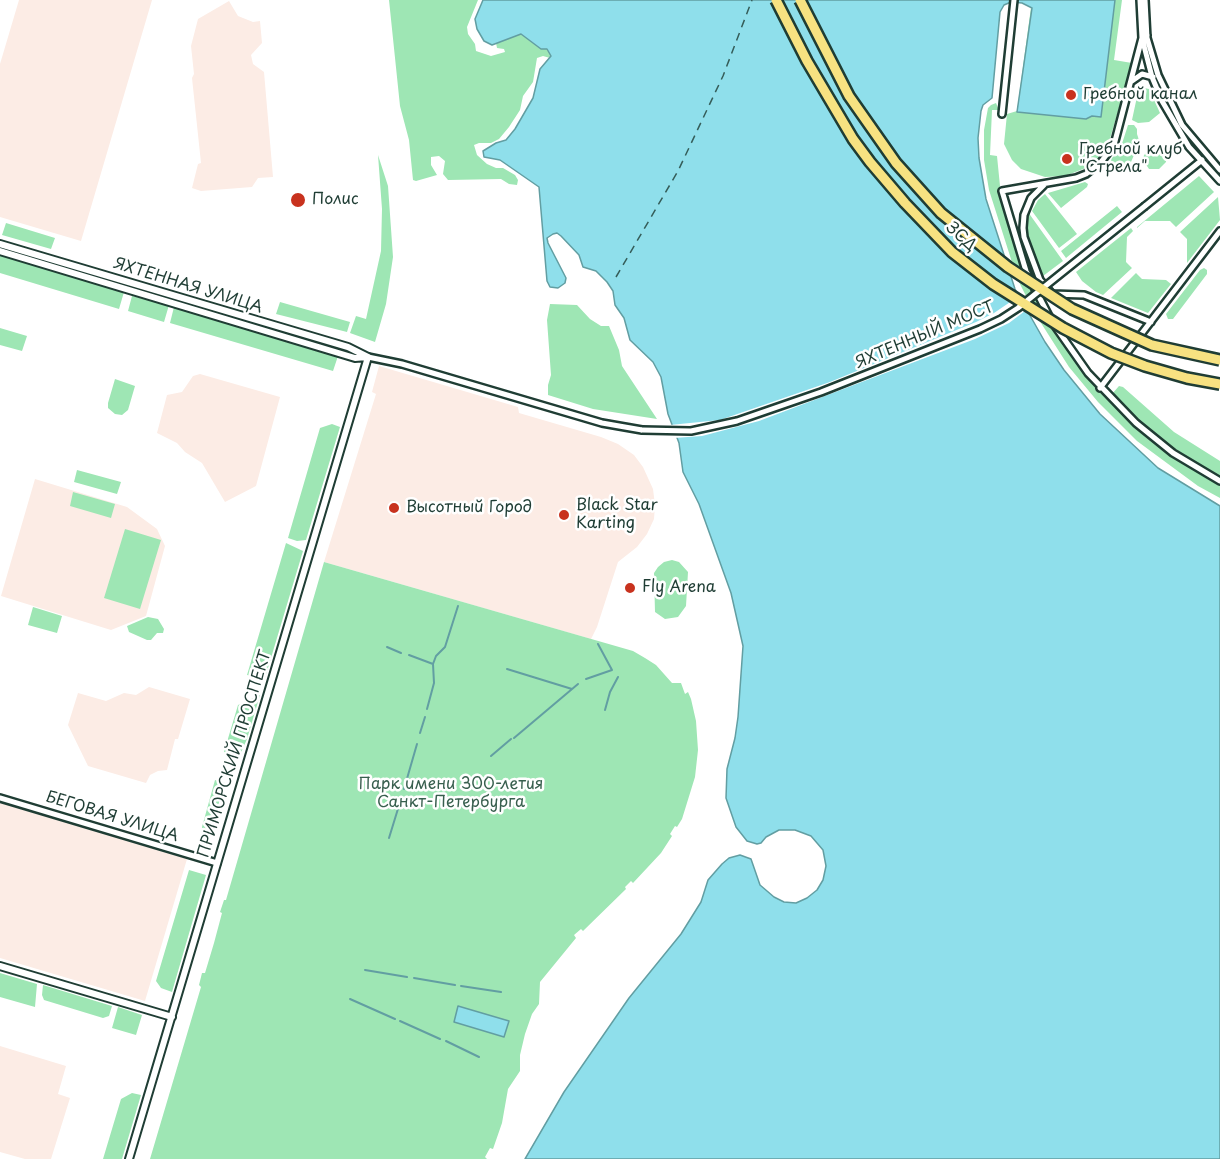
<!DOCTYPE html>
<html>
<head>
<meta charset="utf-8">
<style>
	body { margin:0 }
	canvas { display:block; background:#fff }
</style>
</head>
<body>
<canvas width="1220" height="1159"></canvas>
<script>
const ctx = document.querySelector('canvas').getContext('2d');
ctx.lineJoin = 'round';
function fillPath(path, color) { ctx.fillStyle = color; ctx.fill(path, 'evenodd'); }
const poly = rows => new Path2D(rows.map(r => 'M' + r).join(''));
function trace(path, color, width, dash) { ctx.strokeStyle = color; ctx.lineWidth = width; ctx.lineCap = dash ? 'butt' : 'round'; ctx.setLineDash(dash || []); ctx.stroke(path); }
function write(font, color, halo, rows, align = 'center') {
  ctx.font = font + ' "Playpen Sans",sans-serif'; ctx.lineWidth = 5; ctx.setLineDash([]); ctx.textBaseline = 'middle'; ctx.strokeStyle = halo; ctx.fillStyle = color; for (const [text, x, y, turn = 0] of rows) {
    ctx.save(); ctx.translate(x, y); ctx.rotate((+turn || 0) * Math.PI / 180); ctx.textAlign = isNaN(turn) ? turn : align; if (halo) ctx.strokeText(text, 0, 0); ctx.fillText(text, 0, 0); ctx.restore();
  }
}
fillPath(poly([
	[19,0,152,0,81,241,0,217,0,64],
	[229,1,238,16,253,22,260,21,262,43,251,55,253,64,264,72,273,177,258,178,252,187,201,191,192,188,198,164,201,163,192,78,194,74,191,46,198,19],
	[379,366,518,407,519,413,601,437,618,444,634,455,643,467,653,489,655,505,654,519,647,534,637,547,618,562,597,627,591,639,324,562,376,394,372,392],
	[200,374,280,397,256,486,225,502,202,463,185,452,177,443,157,433,167,395,182,392,193,376],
	[35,479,127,507,157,529,165,546,146,616,111,630,1,596],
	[149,687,190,699,178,739,175,739,167,770,158,771,150,775,146,783,88,766,68,725,78,693,106,701,124,693,136,695],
	[0,803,187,859,145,1001,0,958],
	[0,1046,66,1066,58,1094,70,1098,51,1159,25,1159,0,1152]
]), '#fcece5');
fillPath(poly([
	[389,0,478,0,467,27,468,34,475,44,476,51,491,56,505,52,504,49,497,48,496,43,521,34,541,48,547,49,551,56,550,58,543,56,537,58,533,82,523,96,520,110,509,127,499,139,491,143,479,143,474,145,477,155,487,164,496,168,503,168,515,175,518,180,517,185,509,184,501,179,448,180,443,174,445,161,439,156,431,157,431,165,437,175,416,181,413,180,409,140,400,106],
	[1032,0,1122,0,1114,60,1132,63,1107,149,1091,166,1065,176,1045,177,1021,169,1012,160,1004,144,1007,114,1017,111],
	[1144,88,1149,89,1160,113,1149,122,1138,123,1132,120,1138,92],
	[996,103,999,110,992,110,990,155,997,156,1001,196,1021,267,1043,310,1068,350,1105,396,1153,440,1220,485,1220,498,1198,486,1137,441,1098,402,1069,367,1034,312,1017,278,989,190,984,160,984,130,988,108,991,105],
	[1128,125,1134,125,1137,129,1137,134,1142,149,1134,155,1128,169,1123,168,1119,164,1109,165,1112,158,1120,150],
	[1162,146,1167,148,1166,162,1159,169,1149,169,1143,160,1144,155,1152,148],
	[378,155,388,186,393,257,386,304,375,342,350,333,356,316,366,319,381,251,382,209],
	[1199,176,1214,192,1176,227,1170,221,1145,221,1137,228,1137,227],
	[1085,182,1088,184,1087,187,1061,208,1048,193],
	[1045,194,1077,234,1059,248,1032,211,1038,200],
	[1218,197,1220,220,1187,263,1187,239,1180,232],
	[1117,206,1122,212,1066,258,1061,251],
	[1028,212,1063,261,1043,276,1029,242,1027,229],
	[6,223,55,238,51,249,2,235],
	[1131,228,1133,231,1127,237,1126,262,1132,268,1103,295,1096,292,1082,281,1076,272],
	[0,255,124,292,119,309,0,273],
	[1204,268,1207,270,1207,274,1173,319,1168,319,1166,314,1200,270],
	[1136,273,1142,279,1166,280,1171,284,1148,313,1111,298],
	[132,296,169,305,164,322,128,311],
	[280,302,350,322,347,332,276,314],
	[550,304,577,305,590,319,601,326,609,326,619,350,622,366,657,419,593,409,548,395,548,385,551,375,547,320],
	[174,307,338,356,333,371,170,323],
	[0,328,27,336,22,351,0,345],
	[115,379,135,386,128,410,122,415,115,414,108,408,108,403],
	[1119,386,1123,387,1174,432,1220,461,1220,476,1176,450,1139,420,1112,394],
	[332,424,340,427,306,540,297,541,288,538,320,428],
	[77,470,121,482,117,494,74,482],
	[73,492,115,504,111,518,70,506],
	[125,529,161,540,140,609,104,598],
	[286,543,303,551,265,678,259,678,247,675],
	[672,560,679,562,688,572,686,606,678,617,665,619,655,612,654,573,658,567,664,562],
	[324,562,633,651,645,658,656,665,672,683,681,683,685,694,688,692,691,699,696,721,698,750,695,777,682,819,677,827,675,826,670,834,672,836,661,853,633,883,631,881,625,887,626,889,583,931,581,929,574,935,576,938,540,982,539,1004,532,1014,525,1034,520,1055,520,1071,508,1089,502,1123,493,1149,490,1148,485,1157,487,1159,150,1159,201,987,199,985,202,973,205,973,214,943,222,913,220,912,224,900,226,900],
	[33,607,62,616,57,633,28,625],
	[148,617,158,619,164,629,163,633,157,633,151,640,147,640,129,632,127,626],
	[260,695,247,739,239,757,224,752,238,705],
	[215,780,225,783,208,838,204,836,202,827],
	[189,870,206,875,172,992,161,988,156,981],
	[0,973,37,984,35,1007,0,997],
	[43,985,112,1006,109,1016,103,1018,44,1000,42,995],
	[118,1007,142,1015,136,1035,112,1028],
	[132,1093,141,1095,122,1159,103,1159,121,1099]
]), '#9ee6b4');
const water = poly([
	[483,0,1115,0,1101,117,1092,116,1086,119,1017,112,1032,8,1022,3,1011,2,1004,5,1000,12,992,98,983,105,981,111,978,138,979,158,986,199,1015,289,1045,342,1064,370,1100,414,1158,468,1220,506,1220,1159,525,1159,564,1092,629,998,681,934,701,902,708,880,722,864,729,858,740,855,751,859,760,885,774,897,784,902,796,903,807,898,817,890,823,880,826,866,823,850,811,836,795,830,779,830,766,837,761,843,757,844,747,841,736,827,726,798,727,769,735,738,738,717,743,646,731,593,699,504,683,472,679,443,668,414,661,377,653,362,630,340,624,318,615,305,613,291,607,282,596,271,583,267,579,255,561,236,557,233,553,234,547,238,548,243,566,278,565,283,558,288,550,287,547,281,539,187,500,160,484,157,483,151,496,143,506,140,515,129,533,98,540,69,551,56,547,49,541,49,521,34,492,45,484,41,477,29,475,19,483,0],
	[458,1006,509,1021,504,1037,454,1022,458,1006]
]);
fillPath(water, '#8fdfeb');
trace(water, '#629ea2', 1.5);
fillPath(poly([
	[1022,294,1029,308,1009,323,975,339,759,421,702,436,674,438,670,425,720,420,830,382,976,322,994,313]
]), '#fff');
trace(poly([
	[387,647,401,653],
	[409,655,433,664],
	[507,669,572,689],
	[586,679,612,670,598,644],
	[427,709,434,683,433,664,436,656,445,647,458,606],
	[605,710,610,692,618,677],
	[420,733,425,717],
	[514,738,578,684],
	[491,756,511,739],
	[404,789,417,744],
	[389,838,401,799],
	[365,970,407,977],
	[414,978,455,985],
	[461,986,501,992],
	[350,999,395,1019],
	[400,1021,440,1039],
	[446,1041,479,1057]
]), '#629ea2', 2);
trace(poly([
	[616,277,678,171,723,76,752,0]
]), '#355d59', 1.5, [8, 6]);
const minor = poly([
	[1140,0,1142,38,1152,77,1162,101,1189,147,1220,181],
	[1145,0,1147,38,1158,75,1182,125,1220,170],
	[1132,81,1142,74,1153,77],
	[1002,114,1014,0],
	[1044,185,1031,198,1024,215,1023,228,1024,237,1040,280,1052,294,1084,295,1151,322],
	[1145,206,1202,160],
	[1031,281,1026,271,1002,191,1076,178,1086,174,1101,162,1114,145,1142,38,1147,35],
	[1035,289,1050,318],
	[1055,326,1088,373,1136,423,1173,453,1220,481],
	[368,357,402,364,602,423,642,430],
	[1100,388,1220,231],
	[0,798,217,863]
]);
const tertiary = poly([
	[0,244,348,347,368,357],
	[0,251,355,358,367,357],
	[0,966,172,1017],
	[129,1159,368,357]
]);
trace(minor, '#1f3d34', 10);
trace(tertiary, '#1f3d34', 10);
trace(minor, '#fff', 5);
trace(tertiary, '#fff', 6);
const minorBridge = poly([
	[642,430,691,431,737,421,821,392,980,329,1001,319,1018,308,1145,206]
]);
const motorwayBridge = poly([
	[776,0,807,61,853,139,870,162,905,203,952,252,993,284,1063,328,1111,353,1145,366,1187,378,1220,384],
	[800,0,849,96,896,163,941,213,1008,267,1072,309,1152,345,1220,360]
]);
trace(minorBridge, '#1f3d34', 10, []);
trace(motorwayBridge, '#1f3d34', 14, []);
trace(minorBridge, '#fff', 5);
trace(motorwayBridge, '#f7e281', 9);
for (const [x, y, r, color] of [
	[1071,95,6,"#c8321e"],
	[1067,159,6,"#c8321e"],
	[298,200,8,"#c8321e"],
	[394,508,6,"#c8321e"],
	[564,515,6,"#c8321e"],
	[630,588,6,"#c8321e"]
]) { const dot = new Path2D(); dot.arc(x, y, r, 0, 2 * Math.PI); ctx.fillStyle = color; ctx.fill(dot); trace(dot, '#fff', 2); }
write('16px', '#1f3d34', '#fff', [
	["Гребной канал",1083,95],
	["Гребной клуб",1079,150],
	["\"Стрела\"",1079,168],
	["Полис",312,200],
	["Black Star",576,506],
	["Karting",576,524],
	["Высотный Город",406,508],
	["Fly Arena",642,588]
], 'left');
write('16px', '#1f3d34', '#fff', [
	["ЗСД",961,237,42],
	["ЯХТЕННАЯ УЛИЦА",188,286,17],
	["ЯХТЕННЫЙ МОСТ",925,335,-23],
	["ПРИМОРСКИЙ ПРОСПЕКТ",235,754,-73],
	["БЕГОВАЯ УЛИЦА",112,817,17]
]);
write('16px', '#385f4e', '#fff', [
	["Парк имени 300-летия",451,785],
	["Санкт-Петербурга",451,803]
]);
</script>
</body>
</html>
